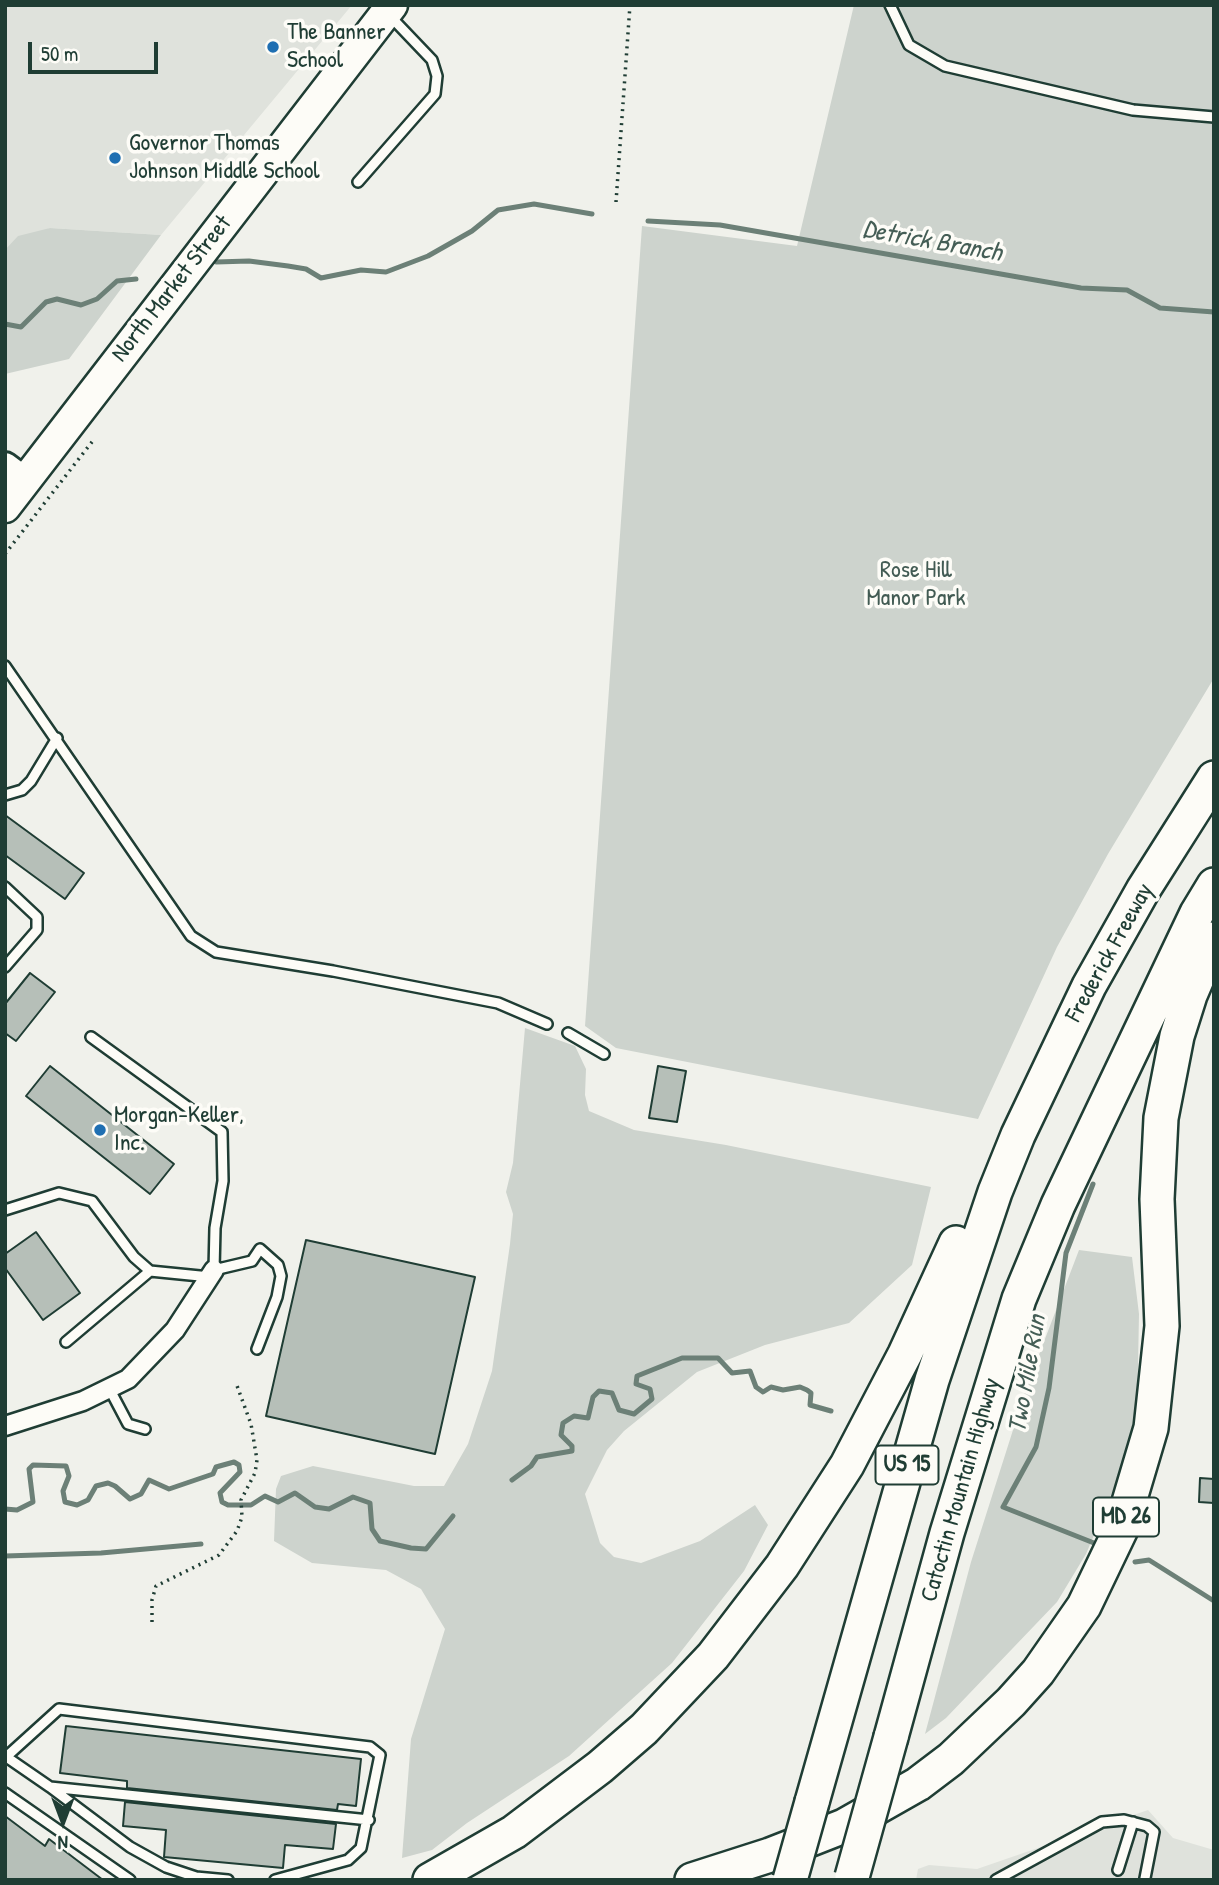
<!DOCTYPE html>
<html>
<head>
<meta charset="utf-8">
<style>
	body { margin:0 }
	#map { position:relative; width:1219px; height:1885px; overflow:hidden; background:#f0f1eb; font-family:"Patrick Hand",sans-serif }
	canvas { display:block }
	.frame { position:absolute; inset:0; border:7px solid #1f3d34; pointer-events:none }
	.north { position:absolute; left:28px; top:1787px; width:70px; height:70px; -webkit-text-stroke:5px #fdfcf7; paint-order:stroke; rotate:180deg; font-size:19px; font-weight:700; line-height:28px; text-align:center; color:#1f3d34 }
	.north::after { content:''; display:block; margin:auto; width:24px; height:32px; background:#1f3d34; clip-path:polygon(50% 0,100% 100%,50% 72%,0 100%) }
	.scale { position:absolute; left:28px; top:42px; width:130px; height:32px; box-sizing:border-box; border:4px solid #1f3d34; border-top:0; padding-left:9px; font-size:21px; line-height:24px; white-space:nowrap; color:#1f3d34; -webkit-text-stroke:5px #fdfcf7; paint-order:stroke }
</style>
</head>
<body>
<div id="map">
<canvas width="1219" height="1885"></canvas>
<div class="frame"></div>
<div class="north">N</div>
<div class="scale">50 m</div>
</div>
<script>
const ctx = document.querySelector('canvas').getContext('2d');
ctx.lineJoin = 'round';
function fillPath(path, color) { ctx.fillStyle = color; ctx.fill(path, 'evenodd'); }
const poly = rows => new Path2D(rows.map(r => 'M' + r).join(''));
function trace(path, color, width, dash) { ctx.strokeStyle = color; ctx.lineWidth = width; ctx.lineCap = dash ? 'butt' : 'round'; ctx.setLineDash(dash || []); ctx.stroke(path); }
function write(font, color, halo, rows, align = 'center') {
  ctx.font = font + ' "Patrick Hand",sans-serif'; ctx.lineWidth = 7; ctx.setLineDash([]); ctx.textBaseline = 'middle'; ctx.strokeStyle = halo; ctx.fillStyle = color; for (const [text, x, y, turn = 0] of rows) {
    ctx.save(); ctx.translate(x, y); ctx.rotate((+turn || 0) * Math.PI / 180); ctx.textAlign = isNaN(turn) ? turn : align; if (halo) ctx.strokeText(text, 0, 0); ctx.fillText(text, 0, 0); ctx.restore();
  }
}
fillPath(poly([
	[5,5,352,5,161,235,50,228,5,250],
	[1148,1810,1173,1838,1214,1850,1214,1880,916,1880,918,1869,929,1865,977,1869]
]), '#dfe2dc');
fillPath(poly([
	[854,5,1214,5,1214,678,1108,854,1057,947,978,1119,616,1048,585,1026,642,226,797,246],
	[50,228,161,235,69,359,5,374,5,250,18,236],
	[525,1028,575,1046,586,1069,585,1095,589,1111,634,1130,726,1145,931,1187,912,1265,849,1323,765,1345,697,1372,624,1431,607,1450,585,1494,600,1543,614,1557,641,1563,700,1541,755,1505,768,1525,744,1571,672,1663,569,1756,467,1823,432,1850,402,1858,411,1739,445,1629,421,1589,386,1570,312,1563,274,1541,276,1489,281,1476,313,1466,414,1486,444,1486,468,1444,492,1371,510,1244,513,1214,506,1192,513,1163],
	[1079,1250,1132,1257,1139,1314,1137,1418,1116,1483,1086,1554,1057,1602,946,1718,925,1734,971,1562,1027,1386]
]), '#cdd3cd');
trace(poly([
	[648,221,720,225,1081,288,1127,290,1160,308,1214,312],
	[216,262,249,261,288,266,306,269,321,278,361,270,386,272,428,256,472,231,498,210,534,204,592,214],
	[5,324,21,327,46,302,57,299,81,305,97,299,117,281,136,279],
	[1093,1184,1066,1253,1049,1388,1036,1447,1003,1507,1099,1545],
	[512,1480,531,1466,537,1457,572,1451,572,1446,561,1435,563,1423,574,1416,588,1418,593,1397,599,1391,612,1393,619,1410,634,1414,652,1399,650,1389,636,1384,637,1376,682,1358,718,1358,732,1373,750,1371,756,1387,763,1392,771,1387,783,1390,800,1387,807,1390,811,1393,810,1405,831,1411],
	[5,1509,17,1510,33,1502,29,1469,33,1465,66,1466,69,1476,63,1491,65,1502,77,1505,88,1500,96,1486,108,1483,115,1486,130,1499,141,1494,149,1480,169,1489,213,1474,216,1467,234,1462,239,1465,240,1472,220,1493,222,1502,228,1505,251,1505,265,1496,278,1502,295,1493,315,1507,329,1509,353,1497,370,1503,372,1529,380,1541,411,1548,426,1549,453,1516],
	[5,1556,101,1553,201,1544],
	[1135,1562,1149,1560,1214,1601]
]), '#6c8077', 5);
const building = poly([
	[5,815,84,873,65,899,5,855,5,815],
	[30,973,55,992,16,1041,5,1033,5,1004,30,973],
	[50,1066,174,1164,150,1194,26,1096,50,1066],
	[658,1066,686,1071,677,1122,649,1118,658,1066],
	[36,1232,80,1293,43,1320,5,1268,5,1254,36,1232],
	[306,1240,475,1277,435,1454,266,1416,306,1240],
	[1200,1478,1214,1479,1214,1503,1199,1502,1200,1478],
	[66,1726,361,1759,356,1806,338,1804,337,1810,127,1788,127,1781,60,1773,66,1726],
	[125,1802,336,1824,333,1849,285,1845,283,1868,164,1857,166,1830,123,1826,125,1802],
	[5,1816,45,1846,49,1839,103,1880,5,1880,5,1816]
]);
fillPath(building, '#b6bfb8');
trace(building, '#1f3d34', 2);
const service = poly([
	[890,5,909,45,945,66,1133,110,1214,117],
	[358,182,435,94,437,76,432,60,390,16],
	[5,666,191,936,216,952,333,971,498,1003,547,1024],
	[5,795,22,790,31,781,57,738],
	[5,887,37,917,37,930,5,967],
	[568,1033,604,1054],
	[91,1037,222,1132,223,1181,215,1228,214,1270,252,1261,260,1249,278,1265,281,1276,277,1297,257,1349],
	[5,1210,59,1193,92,1201,134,1257,150,1271,210,1277],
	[66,1342,150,1271],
	[109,1388,128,1424,145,1429],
	[5,1756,50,1787,369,1820],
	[6,1757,59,1709,370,1747,380,1755,361,1848,348,1860,275,1880],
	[50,1787,130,1847,166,1867,196,1877,228,1880],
	[5,1793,130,1880],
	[1118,1870,1133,1822],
	[996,1880,1102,1822,1124,1820,1147,1826,1154,1832,1145,1878]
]);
const minor = poly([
	[5,1426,83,1401,128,1379,175,1330,214,1270]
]);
const secondary = poly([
	[5,466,25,481]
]);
const primary = poly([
	[5,507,392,5]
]);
const motorway = poly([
	[891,1737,947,1533,1019,1299,1058,1205,1197,913,1214,885],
	[812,1802,932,1380,995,1192,1018,1135,1089,986,1143,890,1214,778],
	[430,1880,514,1832,600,1767,644,1729,713,1656,782,1566,847,1465,905,1354,956,1243],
	[692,1880,770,1855,844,1826,918,1784,951,1759,1011,1702,1038,1672,1084,1606,1121,1529,1151,1428,1162,1326,1157,1199,1161,1118,1177,1036,1190,995,1214,939]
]);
trace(service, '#1f3d34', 14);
trace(minor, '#1f3d34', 23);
trace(secondary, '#1f3d34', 32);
trace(primary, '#1f3d34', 35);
trace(motorway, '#1f3d34', 38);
trace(poly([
	[616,202,630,5],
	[5,554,95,438],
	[152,1622,152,1600,156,1586,219,1555,237,1531,242,1517,241,1500,255,1473,257,1460,251,1424,236,1383]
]), '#1f3d34', 3.5, [2, 5]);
trace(service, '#fdfcf7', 9);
trace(minor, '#fdfcf7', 18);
trace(secondary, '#fdfcf7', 26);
trace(primary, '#fdfcf7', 30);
trace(motorway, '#fdfcf7', 33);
const motorwayBridge = poly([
	[852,1877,891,1737],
	[790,1880,812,1802]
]);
trace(motorwayBridge, '#1f3d34', 38, []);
trace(motorwayBridge, '#fdfcf7', 33);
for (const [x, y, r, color] of [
	[273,47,7,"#1f6fb2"],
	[115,158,7,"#1f6fb2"],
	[100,1130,7,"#1f6fb2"]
]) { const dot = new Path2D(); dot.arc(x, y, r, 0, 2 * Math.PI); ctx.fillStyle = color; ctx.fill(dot); trace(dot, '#fdfcf7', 2.5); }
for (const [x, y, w] of [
	[907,1465,63],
	[1126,1517,66]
]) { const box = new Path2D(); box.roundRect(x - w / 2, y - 19.5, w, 39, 5); ctx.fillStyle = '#fdfcf7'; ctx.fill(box); trace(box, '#1f3d34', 2); }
write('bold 23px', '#1f3d34', null, [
	["US 15",907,1465],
	["MD 26",1126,1517]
]);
write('24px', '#1f3d34', '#fdfcf7', [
	["The Banner",287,33],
	["School",287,61],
	["Governor Thomas",129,144],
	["Johnson Middle School",129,172],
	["Morgan-Keller,",114,1116],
	["Inc.",114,1144]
], 'left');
write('24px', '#1f3d34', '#fdfcf7', [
	["North Market Street",172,289,-52],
	["Frederick Freeway",1110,953,-61],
	["Catoctin Mountain Highway",961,1490,-74]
]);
write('24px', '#425b53', '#fdfcf7', [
	["Rose Hill",916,571],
	["Manor Park",916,599]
]);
write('italic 26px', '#455e56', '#fdfcf7', [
	["Detrick Branch",932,242,10],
	["Two Mile Run",1028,1374,-80]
]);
</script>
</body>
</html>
